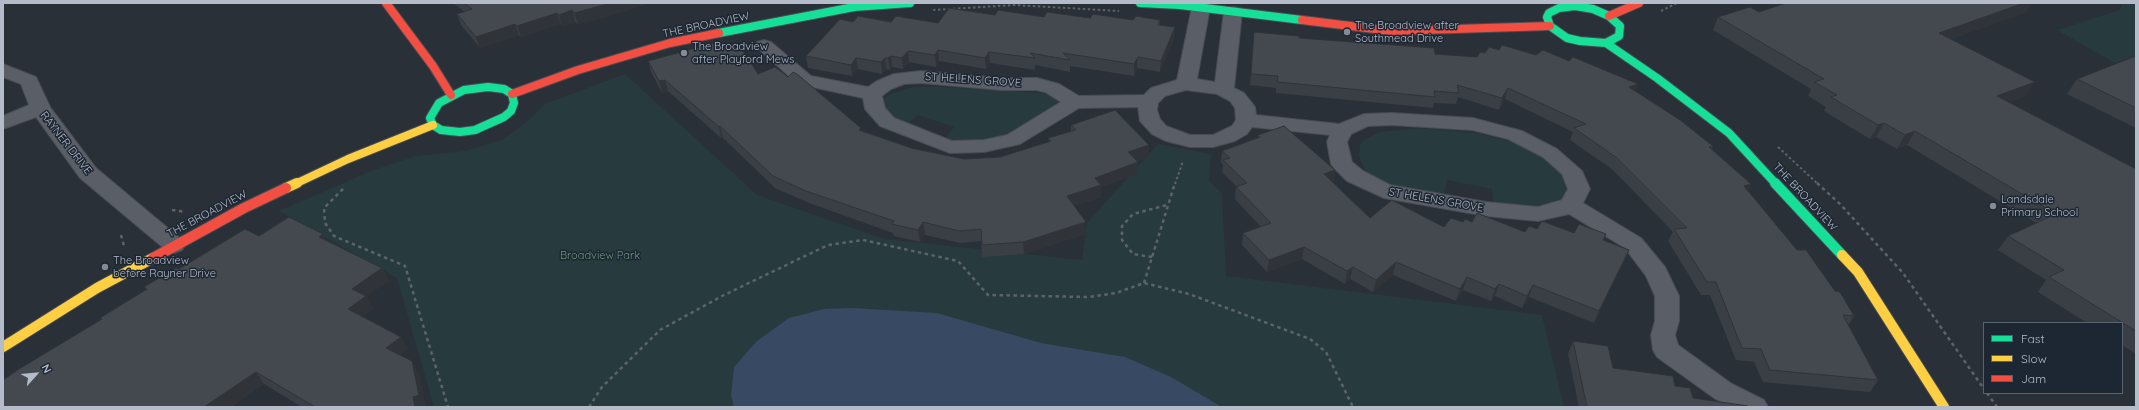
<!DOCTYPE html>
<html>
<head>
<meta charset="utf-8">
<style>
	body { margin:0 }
	#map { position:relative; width:2139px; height:410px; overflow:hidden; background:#2a3038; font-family:Quicksand,sans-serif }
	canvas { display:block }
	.frame { position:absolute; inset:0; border:4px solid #b4bcc9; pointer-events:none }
	.legend { position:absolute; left:1983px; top:322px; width:140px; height:72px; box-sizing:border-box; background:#1d2633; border:1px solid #59626f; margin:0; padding:5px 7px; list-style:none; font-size:12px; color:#b4bcc9 }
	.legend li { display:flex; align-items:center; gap:8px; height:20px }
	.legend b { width:20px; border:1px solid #59626f }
	.north { position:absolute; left:16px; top:354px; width:40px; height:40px; -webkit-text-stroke:3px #1d2633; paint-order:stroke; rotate:63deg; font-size:11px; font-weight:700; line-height:16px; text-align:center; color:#b4bcc9 }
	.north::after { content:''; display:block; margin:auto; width:14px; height:18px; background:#b4bcc9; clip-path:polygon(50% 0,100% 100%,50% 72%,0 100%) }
</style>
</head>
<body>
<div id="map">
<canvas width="2139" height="410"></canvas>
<div class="frame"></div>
<ul class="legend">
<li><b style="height:5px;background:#16e098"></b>Fast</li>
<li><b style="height:5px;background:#ffcf43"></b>Slow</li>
<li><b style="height:5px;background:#f24e42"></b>Jam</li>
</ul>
<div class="north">N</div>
</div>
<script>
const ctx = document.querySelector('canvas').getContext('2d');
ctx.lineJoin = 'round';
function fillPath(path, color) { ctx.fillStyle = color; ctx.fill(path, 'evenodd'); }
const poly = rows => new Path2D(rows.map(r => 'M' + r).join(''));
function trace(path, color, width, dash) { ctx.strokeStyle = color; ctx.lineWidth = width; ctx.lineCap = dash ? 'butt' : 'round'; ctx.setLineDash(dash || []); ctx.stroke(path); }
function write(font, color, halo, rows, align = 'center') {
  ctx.font = font + ' Quicksand,sans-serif'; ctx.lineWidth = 3; ctx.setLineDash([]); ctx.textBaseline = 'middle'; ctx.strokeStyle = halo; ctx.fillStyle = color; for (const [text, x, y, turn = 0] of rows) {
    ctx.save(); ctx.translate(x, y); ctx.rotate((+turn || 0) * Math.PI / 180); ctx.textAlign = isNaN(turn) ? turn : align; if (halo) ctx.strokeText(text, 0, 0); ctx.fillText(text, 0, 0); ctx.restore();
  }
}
fillPath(poly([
	[2122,3,2136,3,2136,75,2057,30,2120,10],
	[625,74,757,195,884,239,1082,260,1087,223,1158,144,1211,154,1209,180,1222,194,1226,276,1542,315,1564,407,434,407,397,278,279,211,371,171,416,156,465,151,502,140,524,124,545,104],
	[913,87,942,87,1042,93,1051,95,1061,101,1062,105,1012,137,963,143,945,139,954,127,918,115,907,125,888,115,883,108,883,103,886,97,893,93],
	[1418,128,1475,133,1517,143,1537,153,1556,167,1566,177,1571,186,1564,202,1541,209,1493,205,1492,189,1447,180,1444,195,1394,187,1372,177,1365,171,1359,155,1360,145,1364,140,1380,132]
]), '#273a3e');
fillPath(poly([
	[852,308,937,313,1041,343,1125,357,1171,377,1222,407,734,407,731,395,734,367,757,341,789,318,824,309]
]), '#384963');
const street = poly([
	[1195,3,1207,3,1210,7,1197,79,1215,82,1224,12,1227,8,1233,7,1239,8,1242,12,1234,88,1244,93,1252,103,1255,107,1256,115,1339,124,1364,114,1392,113,1473,118,1522,131,1557,149,1582,171,1590,189,1583,203,1641,238,1665,267,1679,296,1679,321,1675,335,1678,345,1732,384,1764,400,1768,407,1731,407,1714,398,1657,357,1653,350,1651,335,1655,321,1655,296,1646,276,1625,248,1569,214,1538,221,1486,216,1384,198,1347,181,1335,169,1331,164,1327,142,1330,135,1252,127,1247,134,1235,141,1213,147,1190,147,1166,141,1152,134,1140,121,1138,107,1079,108,1020,144,984,152,950,153,880,126,865,109,863,98,798,84,755,46,757,42,764,40,771,42,811,76,868,87,877,81,894,74,921,71,1001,78,1037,78,1059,84,1079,96,1144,95,1151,88,1177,80,1192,7,1195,3],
	[921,83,1001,90,1036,90,1045,92,1061,102,1007,135,984,140,952,141,894,118,885,108,882,96,891,89,904,84,921,83],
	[1186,90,1217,94,1230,101,1235,108,1236,120,1232,126,1213,135,1190,135,1166,126,1160,119,1157,110,1158,103,1165,96,1186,90],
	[1392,125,1472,130,1508,139,1543,157,1562,174,1568,189,1562,200,1538,207,1486,202,1390,185,1363,171,1352,162,1347,142,1351,134,1368,126,1392,125],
	[3,64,36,77,50,107,96,168,182,240,185,245,182,250,174,253,166,250,80,178,36,117,3,129,3,116,29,105,21,84,3,77,3,64]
]);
const fastFar1 = poly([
	[1140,3,1180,5,1302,20],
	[1575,6,1593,9,1609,16,1620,26,1619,36,1606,43,1580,41,1567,38,1550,26,1547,17,1549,13,1559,8,1575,6],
	[719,33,854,7,910,3],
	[1606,43,1657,78,1729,133,1776,184],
	[488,87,504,89,512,94,514,103,511,111,504,117,475,130,460,132,441,130,433,125,430,118,439,103,464,90,488,87]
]);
const fast = poly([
	[1775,183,1842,255]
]);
const slowFar1 = poly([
	[295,184,348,159,433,125]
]);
const slow = poly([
	[286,188,297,183],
	[1842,255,1858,272,1944,407],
	[3,347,97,288,153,258]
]);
const jamFar1 = poly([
	[386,3,433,66,451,95],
	[1609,16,1639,3],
	[1302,20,1391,31,1550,26],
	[512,94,578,70,670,43,719,33]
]);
const jam = poly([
	[153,258,244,208,286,188]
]);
trace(street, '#484c53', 2);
trace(fastFar1, '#484c53', 10);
trace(fast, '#484c53', 12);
trace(slowFar1, '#484c53', 10);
trace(slow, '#484c53', 12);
trace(jamFar1, '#484c53', 10);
trace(jam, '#484c53', 12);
trace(poly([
	[933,10,1014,5,1119,11],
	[1661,11,1677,3],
	[1778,147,1818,184],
	[1175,184,1183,161]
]), '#5d636a', 2, [2.5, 2.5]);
trace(poly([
	[1817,183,1840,204,1903,273,1984,389],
	[343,189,324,208,325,223,334,236,405,266,448,407],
	[172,210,185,212],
	[121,235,124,246],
	[1152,257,1133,254,1122,240,1122,226,1133,214,1167,205],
	[1144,283,1175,183],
	[1987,393,1997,407],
	[589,407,602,387,660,330,724,295,828,245,863,240,958,261,988,295,1088,297,1116,293,1144,283,1189,294,1310,339,1326,352,1353,407]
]), '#5d636a', 2.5, [3.5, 3.5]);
fillPath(street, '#5a5e66');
trace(fastFar1, '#16e098', 8);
trace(fast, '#16e098', 10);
trace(slowFar1, '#ffcf43', 8);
trace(slow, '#ffcf43', 10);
trace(jamFar1, '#f24e42', 8);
trace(jam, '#f24e42', 10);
fillPath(poly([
	[453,3,649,3,602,18,578,24,575,22,562,26,561,24,521,37,519,35,480,48,461,25,457,14,465,12],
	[1759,12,2027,12,1951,39,2026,96,2009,102,2136,169,2136,354,2122,345,2122,323,2087,323,2038,292,2046,280,1998,250,2008,236,2036,223,1907,145,1897,149,1876,137,1870,139,1824,111,1826,107,1808,96,1811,89,1713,30,1718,17],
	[995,15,1044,17,1090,18,1133,20,1160,20,1160,25,1175,27,1174,38,1160,72,1137,68,1134,76,1070,66,1070,72,1035,65,1035,70,990,63,986,69,939,61,936,67,909,62,903,69,892,67,890,70,886,69,882,74,858,69,852,76,808,68,806,56,853,22,938,23],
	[1254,32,1435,54,1477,57,1485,53,1499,50,1536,55,1569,61,1638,84,1635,91,1713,146,1712,149,1751,184,1748,191,1797,250,1835,291,1854,316,1848,325,1878,380,1870,392,1763,382,1754,362,1736,360,1710,295,1701,295,1668,241,1673,232,1613,170,1570,140,1573,132,1505,99,1499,110,1458,97,1456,104,1434,103,1433,108,1276,93,1276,88,1250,85],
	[727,51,758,74,788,77,861,130,911,148,964,159,1000,157,1049,142,1048,138,1071,131,1071,125,1149,157,1137,161,1138,162,1137,174,1101,187,1101,197,1074,206,1086,234,1024,254,982,257,981,241,960,243,925,235,920,242,894,236,893,233,809,203,775,188,723,138,721,138,668,91,662,93,651,72,648,61],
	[2136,56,2136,128,2067,94,2077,79],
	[1258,135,1335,170,1333,182,1370,218,1444,227,1463,222,1472,222,1525,232,1537,229,1574,233,1606,234,1604,240,1629,250,1624,262,1594,323,1529,297,1522,308,1495,296,1491,301,1463,290,1456,301,1393,275,1373,292,1350,279,1345,284,1302,259,1267,272,1242,245,1243,233,1261,227,1235,199,1236,187,1237,187,1222,172,1223,165,1221,162,1222,151,1258,138],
	[327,241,382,268,389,281,366,296,373,309,362,316,401,337,407,349,400,355,419,374,426,407,302,407,264,384,231,407,3,407,101,319,100,318,146,290,144,287,179,269],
	[1573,341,1613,368,1675,386,1693,398,1749,407,1579,407,1568,354]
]), '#3a3f45');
fillPath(poly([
	[611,3,649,3,602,18,578,24,574,13],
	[2024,3,2032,3,2027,12,1931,46,1939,33],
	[572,10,575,22,562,26,559,15],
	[557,13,561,24,521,37,517,26],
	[515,24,519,35,480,48,476,37],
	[1175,27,1174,38,1160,72,1161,61],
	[938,50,939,61,936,67,935,55],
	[908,51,909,62,903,69,902,58],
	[989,52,990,63,986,69,985,58],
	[891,56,892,67,890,70,888,58],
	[1138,57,1137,68,1134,76,1134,64],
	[856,58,858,69,852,76,851,65],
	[885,58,886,69,882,74,881,62],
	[665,80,668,91,662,93,659,81],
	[2035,82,2026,96,1988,110,1997,96],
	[1638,84,1633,95,1629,87],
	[1508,88,1505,99,1499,110,1502,98],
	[1884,123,1876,137,1870,139,1878,125],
	[720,126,723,138,721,138,719,127],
	[1915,131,1907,145,1897,149,1905,135],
	[1149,145,1149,157,1128,164,1128,152],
	[1138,162,1137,174,1101,187,1101,197,1067,208,1067,196,1095,178],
	[1335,170,1333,182,1322,186,1324,174],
	[1751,184,1745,196,1744,186],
	[923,222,925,235,920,242,918,230],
	[1086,222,1086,234,1024,254,1023,242],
	[323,234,330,247,319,237],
	[1304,247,1302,259,1267,272,1269,260],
	[1629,250,1624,262,1594,323,1599,311],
	[1396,262,1393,275,1373,292,1376,280],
	[1353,267,1350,279,1345,284,1347,271],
	[382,268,389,281,366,296,373,309,355,321,348,309,352,289],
	[1467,277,1463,290,1456,301,1460,289],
	[1499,284,1495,296,1491,301,1495,289],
	[1533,285,1529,297,1522,308,1527,296],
	[401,337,407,349,393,360,386,348],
	[412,361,419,374,426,407,415,407,413,397],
	[256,372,264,384,231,407,204,407]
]), '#303338');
const building = poly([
	[463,3,611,3,574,13,572,10,559,15,557,13,517,26,515,24,476,37,457,14,472,9,463,3],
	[1786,3,2024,3,1939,33,2035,82,1997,96,2136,169,2136,331,2049,277,2064,270,2008,236,2056,214,1915,131,1905,135,1884,123,1878,125,1831,97,1837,95,1814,82,1824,79,1718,17,1750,7,1759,12,1786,3],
	[949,8,995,15,998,10,1044,17,1047,12,1090,18,1093,14,1133,20,1136,16,1160,20,1158,25,1175,27,1161,61,1138,57,1134,64,1063,53,1070,60,1030,53,1035,58,989,52,985,58,938,50,935,55,908,51,902,58,891,56,888,58,885,58,881,62,856,58,851,65,806,56,840,19,853,22,858,16,891,22,896,16,938,23,949,8],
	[1254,32,1299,36,1299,38,1434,48,1435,54,1477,57,1480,52,1485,53,1489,47,1499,50,1502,45,1536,55,1543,50,1569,61,1573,57,1638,84,1629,87,1680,120,1713,146,1709,147,1751,184,1744,186,1797,250,1806,250,1835,291,1840,292,1854,316,1843,315,1878,380,1770,370,1761,349,1742,348,1716,282,1707,282,1674,229,1687,228,1617,158,1574,128,1586,124,1508,88,1502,98,1457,85,1459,93,1434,91,1435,97,1277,82,1278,76,1251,74,1254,32],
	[721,41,727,51,741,48,758,74,775,67,788,77,793,72,797,74,861,128,859,130,911,148,964,159,1000,157,1051,141,1048,138,1076,130,1071,125,1115,110,1149,145,1128,152,1138,162,1095,178,1101,185,1067,196,1086,222,1023,242,982,245,981,229,959,231,923,222,918,230,892,224,894,221,806,191,773,176,720,126,719,127,665,80,659,81,648,61,721,41],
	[2136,56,2136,108,2077,79,2136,56],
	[1284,126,1335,170,1324,174,1370,218,1392,200,1444,227,1451,218,1463,222,1465,219,1472,222,1477,213,1525,232,1529,226,1537,229,1542,221,1574,233,1579,224,1606,234,1603,240,1629,250,1599,311,1533,285,1527,296,1499,284,1495,289,1467,277,1460,289,1396,262,1376,280,1353,267,1347,271,1304,247,1269,260,1243,233,1271,223,1236,187,1247,183,1223,160,1230,158,1222,151,1260,137,1258,135,1284,126],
	[289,217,323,234,319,237,382,268,352,289,366,296,348,309,401,337,386,348,412,361,419,395,413,397,415,407,315,407,256,372,204,407,3,407,3,380,19,369,102,319,100,318,147,289,144,287,176,268,179,269,245,229,259,236,289,217],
	[1573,341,1608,346,1613,368,1673,376,1675,386,1690,388,1693,398,1748,406,1749,407,1587,407,1573,341]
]);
fillPath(building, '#444950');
trace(building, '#303338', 1);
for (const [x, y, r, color] of [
	[1347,32,4,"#848b96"],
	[684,53,4,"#848b96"],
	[1993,206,4,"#848b96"],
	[105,267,4,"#848b96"]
]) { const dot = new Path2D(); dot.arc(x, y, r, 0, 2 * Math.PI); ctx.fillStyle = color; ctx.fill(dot); trace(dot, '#1d2633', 1.5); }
write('11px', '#b4bcc9', '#1d2633', [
	["THE BROADVIEW",706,25,-12],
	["ST HELENS GROVE",973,80,4],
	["RAYNER DRIVE",66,143,52],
	["THE BROADVIEW",1805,197,47],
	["ST HELENS GROVE",1436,200,10],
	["THE BROADVIEW",207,214,-28]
]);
write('11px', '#b4bcc9', '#1d2633', [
	["The Broadview after",1355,26],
	["Southmead Drive",1355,39],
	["The Broadview",692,47],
	["after Playford Mews",692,60],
	["Landsdale",2001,200],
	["Primary School",2001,213],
	["The Broadview",113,261],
	["before Rayner Drive",113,274]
], 'left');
write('11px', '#6b9a76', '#1d2633', [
	["Broadview Park",600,256]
]);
</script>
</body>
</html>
